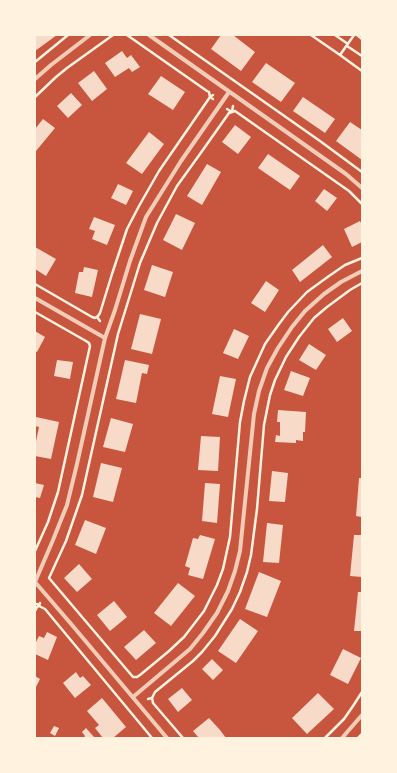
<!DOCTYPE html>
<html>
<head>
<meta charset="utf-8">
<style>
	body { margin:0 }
	#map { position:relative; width:397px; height:773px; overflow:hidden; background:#c8553d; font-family:Helvetica,sans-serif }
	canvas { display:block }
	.frame { position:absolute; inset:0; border:36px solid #fff3e0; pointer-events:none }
</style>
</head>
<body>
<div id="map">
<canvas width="397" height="773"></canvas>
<div class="frame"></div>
</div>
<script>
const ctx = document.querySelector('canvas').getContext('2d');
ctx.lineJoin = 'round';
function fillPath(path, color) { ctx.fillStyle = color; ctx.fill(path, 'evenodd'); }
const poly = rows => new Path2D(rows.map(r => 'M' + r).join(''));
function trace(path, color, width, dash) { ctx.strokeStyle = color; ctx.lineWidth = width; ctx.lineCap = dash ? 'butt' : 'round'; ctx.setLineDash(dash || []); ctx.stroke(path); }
fillPath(poly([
	[35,35,57,35,35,51],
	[221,35,233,35,255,52,241,71,211,49],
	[122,51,127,58,131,55,140,67,132,72,129,68,115,77,105,63],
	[266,63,295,83,281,102,252,82],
	[94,71,107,89,92,101,78,83],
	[161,76,185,92,173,110,148,94],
	[71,93,82,105,68,118,57,106],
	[303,97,335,119,325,133,293,111],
	[43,119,55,128,36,151,35,150,35,129],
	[350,122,362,130,362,160,336,141],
	[235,125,251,137,238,154,222,142],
	[149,132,164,144,142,174,126,163],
	[268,154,300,176,290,190,258,168],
	[207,164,221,172,202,205,187,196],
	[118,184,133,191,126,205,111,198],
	[324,189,337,198,327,211,315,201],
	[176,214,195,223,182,250,163,240],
	[94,217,115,225,107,245,92,239,95,231,89,229],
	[360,221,362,225,362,242,352,247,344,229],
	[323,245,332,257,300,282,292,270],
	[35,247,56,259,46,276,35,269],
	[152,265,173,272,165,297,144,290],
	[84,267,98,270,92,297,75,293,79,272,83,272],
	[266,281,279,290,265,312,251,303],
	[140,314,161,319,152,354,131,349],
	[343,318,352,331,337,342,328,329],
	[234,329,249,336,238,359,223,353],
	[35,331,45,337,37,352,35,351],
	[309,344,326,355,316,370,299,360],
	[57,360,73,362,70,379,54,376],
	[125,360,149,365,147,374,142,373,136,403,116,399],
	[291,371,310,378,303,396,284,390],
	[220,376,236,379,228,417,212,414],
	[278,410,306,412,305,432,303,432,303,441,296,440,296,443,275,442,276,435,280,436,280,422,277,422],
	[36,417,59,422,51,459,35,456,35,446,39,427,35,426],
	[111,418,133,424,125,452,103,447],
	[201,436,220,437,218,471,198,470],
	[101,463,122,468,113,502,93,497],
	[272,471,288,473,285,502,269,501],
	[359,478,362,478,362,517,356,516],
	[35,483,44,485,40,498,35,497],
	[205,483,220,484,217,523,202,521],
	[85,520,106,528,96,554,75,545],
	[267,523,283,525,279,563,263,562],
	[200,535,215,539,203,579,188,575,190,568,185,566,193,538,198,539],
	[354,535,362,535,362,577,350,576],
	[79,564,92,579,77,592,64,578],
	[259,572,281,581,267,617,245,609],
	[178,583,195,596,171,626,154,613],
	[358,592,362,592,362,631,354,631],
	[114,601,127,617,110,631,97,615],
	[240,619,258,631,236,663,218,651],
	[144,630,156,643,136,660,124,647],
	[47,632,57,637,48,660,35,654,35,644,39,636,44,638],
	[343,649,361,658,348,684,330,675],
	[212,659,223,670,213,680,202,669],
	[76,672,80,678,83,676,91,685,75,698,63,683],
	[35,676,40,679,35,689],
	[182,688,192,700,178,712,168,699],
	[318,693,334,709,307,734,292,718],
	[102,698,126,727,113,738,103,738,95,728,99,725,87,711],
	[209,718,220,730,226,738,199,738,193,731],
	[54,726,59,728,55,736,50,733],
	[86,728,94,737,93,738,84,738,85,736,82,732]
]), '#f7dbc8');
trace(poly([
	[169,35,320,141,362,172],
	[311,35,340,55],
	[335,35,348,44],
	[354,35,340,55,362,71],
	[357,35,362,39],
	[347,46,362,56],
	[35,62,68,35],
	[213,95,210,97,213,99],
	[35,97,56,77,67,68,113,35],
	[227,109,232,112,233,106],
	[362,204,349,191,339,184,235,111,229,113,200,154,177,186,157,223,140,263,118,334,82,495,66,541,49,578,133,677,137,677,140,675,169,651,184,637,204,611,217,585,223,569,230,537,240,422,244,401,250,377,265,344,279,324,288,312,307,292,329,276,345,265,362,258],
	[35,284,92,317,95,318,98,316,100,313,112,274,127,229,139,206,159,171,210,97,209,92,207,91,127,35],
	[35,312,86,341,89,343,90,346,58,492,48,522,35,551],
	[97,317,100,321],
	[37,604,39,606,40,603],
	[35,611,37,607,39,606,45,609,152,738],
	[148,699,152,698],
	[183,738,153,703,152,698,155,692,193,661,202,652,215,636,232,609,240,592,247,572,251,555,257,509,264,425,270,395,275,380,286,357,299,337,314,318,327,307,350,290,362,283],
	[325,738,344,719,353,706,362,692],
	[358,738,362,734]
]), '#fff3e0', 2.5);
trace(poly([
	[149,35,346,174,362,188],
	[35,79,51,65,90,35],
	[35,298,105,338],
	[35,582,53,540,67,505,77,464,105,338,115,310,130,261,146,217,181,161,229,92],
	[35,582,72,625,167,738],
	[133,697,190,649,203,633,217,613,228,591,235,571,240,551,254,414,259,391,267,368,278,348,292,327,305,311,324,294,341,282,362,271],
	[342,738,362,715]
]), '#f1ccb7', 4);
</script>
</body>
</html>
